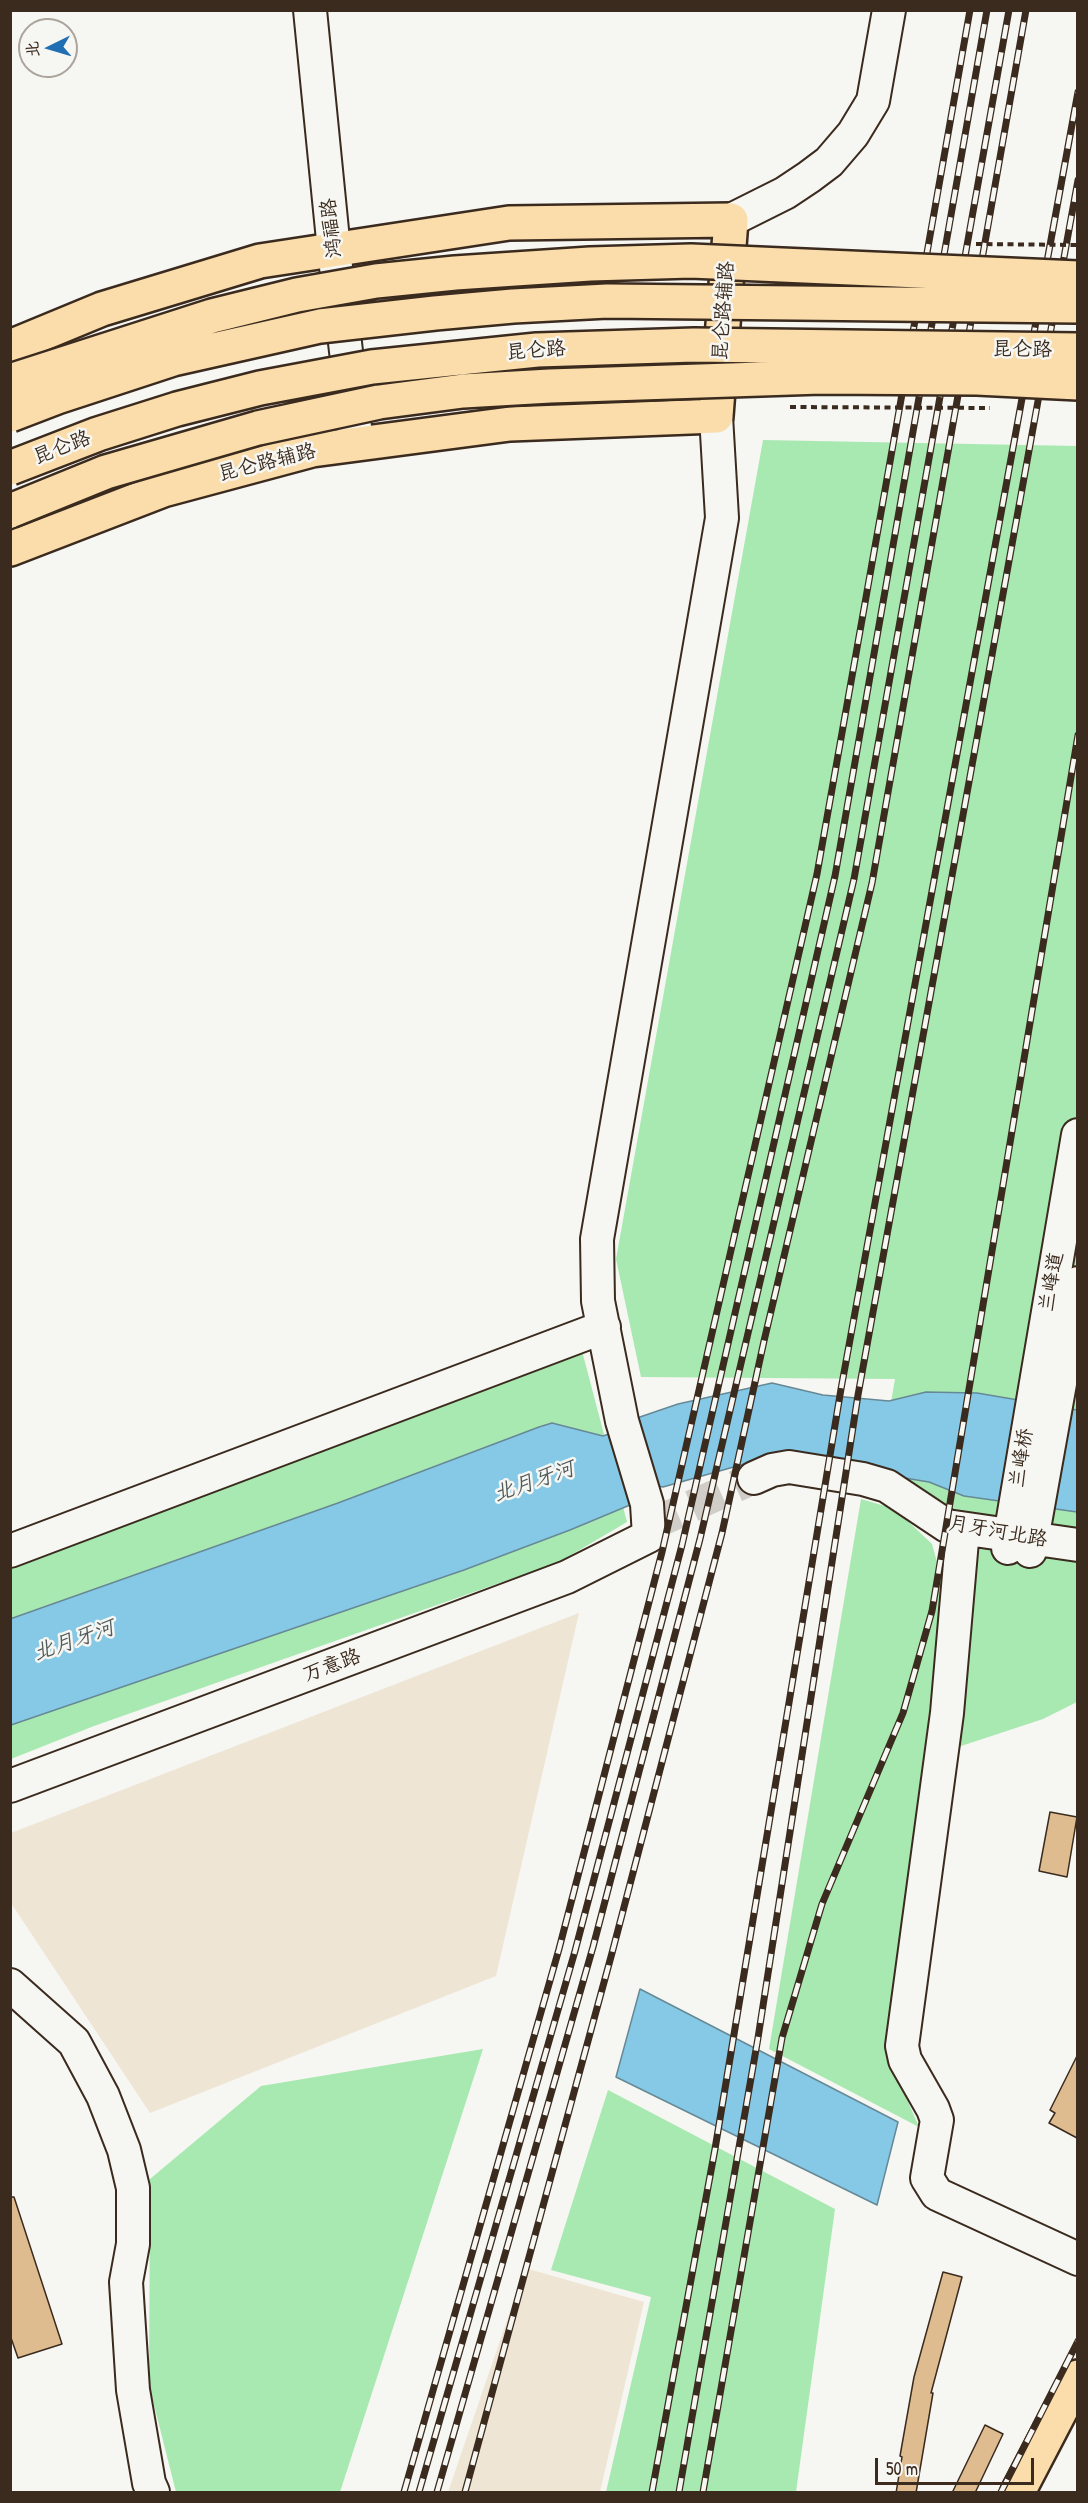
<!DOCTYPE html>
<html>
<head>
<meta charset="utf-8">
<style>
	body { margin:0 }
	#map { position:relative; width:1088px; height:2503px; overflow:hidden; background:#f6f6f2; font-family:"Patrick Hand","LXGW WenKai TC",sans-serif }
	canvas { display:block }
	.frame { position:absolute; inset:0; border:12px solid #3b2a1e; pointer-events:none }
	.north { position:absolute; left:18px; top:18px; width:60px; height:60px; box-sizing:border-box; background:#f6f6f2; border:2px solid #aba49d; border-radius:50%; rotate:265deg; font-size:16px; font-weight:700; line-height:24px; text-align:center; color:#3b2a1e }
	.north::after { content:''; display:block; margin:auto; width:21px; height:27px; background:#1f6fb2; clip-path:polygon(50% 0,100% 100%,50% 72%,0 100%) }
	.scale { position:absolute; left:875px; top:2458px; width:159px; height:27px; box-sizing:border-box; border:3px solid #3b2a1e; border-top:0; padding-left:8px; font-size:18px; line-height:21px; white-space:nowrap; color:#3b2a1e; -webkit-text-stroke:4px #f6f6f2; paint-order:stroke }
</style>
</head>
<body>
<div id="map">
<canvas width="1088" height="2503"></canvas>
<div class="frame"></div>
<div class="north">北</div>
<div class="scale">50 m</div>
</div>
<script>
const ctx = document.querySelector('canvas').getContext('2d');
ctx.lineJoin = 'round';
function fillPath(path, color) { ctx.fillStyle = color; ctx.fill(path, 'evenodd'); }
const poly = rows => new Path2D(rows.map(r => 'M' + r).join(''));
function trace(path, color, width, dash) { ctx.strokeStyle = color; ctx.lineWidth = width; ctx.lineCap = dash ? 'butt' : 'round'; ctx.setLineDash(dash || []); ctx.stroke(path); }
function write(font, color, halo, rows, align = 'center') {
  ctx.font = font + ' "Patrick Hand","LXGW WenKai TC",sans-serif'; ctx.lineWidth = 5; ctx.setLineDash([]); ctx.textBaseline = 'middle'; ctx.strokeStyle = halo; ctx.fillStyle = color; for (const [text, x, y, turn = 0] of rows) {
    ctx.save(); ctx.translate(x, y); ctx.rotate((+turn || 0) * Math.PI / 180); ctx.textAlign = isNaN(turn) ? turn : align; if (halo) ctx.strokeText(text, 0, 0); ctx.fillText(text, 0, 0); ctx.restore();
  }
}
fillPath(poly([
	[579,1613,496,1976,150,2113,11,1903,11,1833],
	[525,2268,644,2302,600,2492,448,2492]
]), '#efe5d5');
fillPath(poly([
	[763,440,1077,446,1077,1702,1043,1719,949,1750,964,1516,917,1497,878,1477,895,1379,641,1377,616,1259],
	[581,1347,627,1522,559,1562,94,1726,11,1759,11,1562],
	[861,1499,895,1509,932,1544,945,1591,885,2049,919,2127,769,2049],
	[483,2049,340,2492,176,2492,149,2385,150,2179,261,2086],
	[608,2090,835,2209,796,2492,606,2492,651,2297,551,2270]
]), '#a8e9b1');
const water = poly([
	[772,1383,823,1395,889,1401,926,1392,977,1393,1077,1410,1077,1512,964,1496,929,1482,784,1458,769,1457,663,1487,629,1480,630,1505,570,1530,464,1570,11,1725,10,1619,338,1503,539,1427,552,1423,603,1436,632,1426,637,1418,678,1404,772,1383],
	[640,1989,898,2122,877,2205,616,2077,640,1989]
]);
fillPath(water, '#85c9e6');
trace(water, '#678996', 1.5);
const building = poly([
	[1050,1812,1077,1817,1067,1877,1039,1871,1050,1812],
	[1077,2056,1077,2138,1049,2123,1055,2113,1050,2110,1077,2056],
	[10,2197,14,2197,62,2344,18,2358,10,2335,10,2197],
	[943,2272,962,2277,931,2393,933,2393,916,2493,896,2493,902,2457,900,2456,914,2377,943,2272],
	[985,2425,1003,2434,975,2493,952,2493,985,2425]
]);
fillPath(building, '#debc90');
trace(building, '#3b2a1e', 1.5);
trace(poly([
	[648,1526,754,1478]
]), '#d1cdc8', 32, [32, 16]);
const minor = poly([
	[310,10,334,250,357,444],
	[731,220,785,193,809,177,829,162,853,134,873,101,889,10],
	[754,1478,772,1470,789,1467,863,1479,887,1486,947,1526,1078,1545],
	[963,1529,947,1713,902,2046,905,2060,933,2109,937,2120,927,2178,937,2194,1078,2259],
	[1008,1548,1078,1135],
	[10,1551,604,1327],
	[1030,1551,1078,1283],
	[10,1786,567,1577,649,1536,647,1504,622,1421,598,1301,597,1239,722,518,716,416],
	[10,1985,74,2042,103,2096,124,2150,133,2188,133,2244,126,2282,133,2390,149,2483,153,2492]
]);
const major = poly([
	[10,347,102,309,260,261,509,223,731,220,716,416,510,424,312,450,163,490,10,549],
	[1018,2492,1078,2377]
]);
trace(minor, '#3b2a1e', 36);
trace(major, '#3b2a1e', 38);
trace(minor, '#f6f6f2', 32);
trace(major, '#faddab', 33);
const rail = poly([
	[404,2492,559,1949,662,1552,817,874,970,10],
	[419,2492,575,1951,682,1545,835,876,987,10],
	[437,2492,593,1947,700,1539,854,879,1009,10],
	[465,2492,612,1953,722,1533,764,1341,872,883,1026,10],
	[652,2492,715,2149,841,1389,1078,92],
	[679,2492,758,2038,858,1395,1078,180],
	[703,2492,782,2038,822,1904,903,1713,932,1611,1078,735],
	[1001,2492,1078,2341]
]);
trace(rail, '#3b2a1e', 7);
trace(rail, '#f6f6f2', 4.5, [14]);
const highwayBridge = poly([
	[10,381,212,316,297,295,376,281,455,273,590,264,691,261,1078,278],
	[10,415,57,397,173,359,320,326,435,313,513,306,607,301,1078,306],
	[10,468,98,434,177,409,260,388,372,367,537,350,694,345,1078,350],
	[10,511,106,472,258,428,379,402,463,391,550,386,821,377,977,378,1078,383]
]);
trace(highwayBridge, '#3b2a1e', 38, []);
trace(poly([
	[976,244,1078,245],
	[790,407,990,408]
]), '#3b2a1e', 4, [6, 4.5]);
trace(highwayBridge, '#faddab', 33);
write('20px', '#3b2a1e', '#f6f6f2', [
	["鸿福路",332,228,-96],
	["昆仑路辅路",724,311,-86],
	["昆仑路",1022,350,1],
	["昆仑路",536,351,-4],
	["昆仑路",62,448,-21],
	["昆仑路辅路",267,463,-14],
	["兰峰道",1052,1282,-80],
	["兰峰桥",1022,1458,-81],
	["月牙河北路",998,1532,10],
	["万意路",332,1666,-20]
]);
write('italic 21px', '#515a5a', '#f6f6f2', [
	["北月牙河",534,1482,-19],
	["北月牙河",74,1641,-19]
]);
</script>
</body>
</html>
